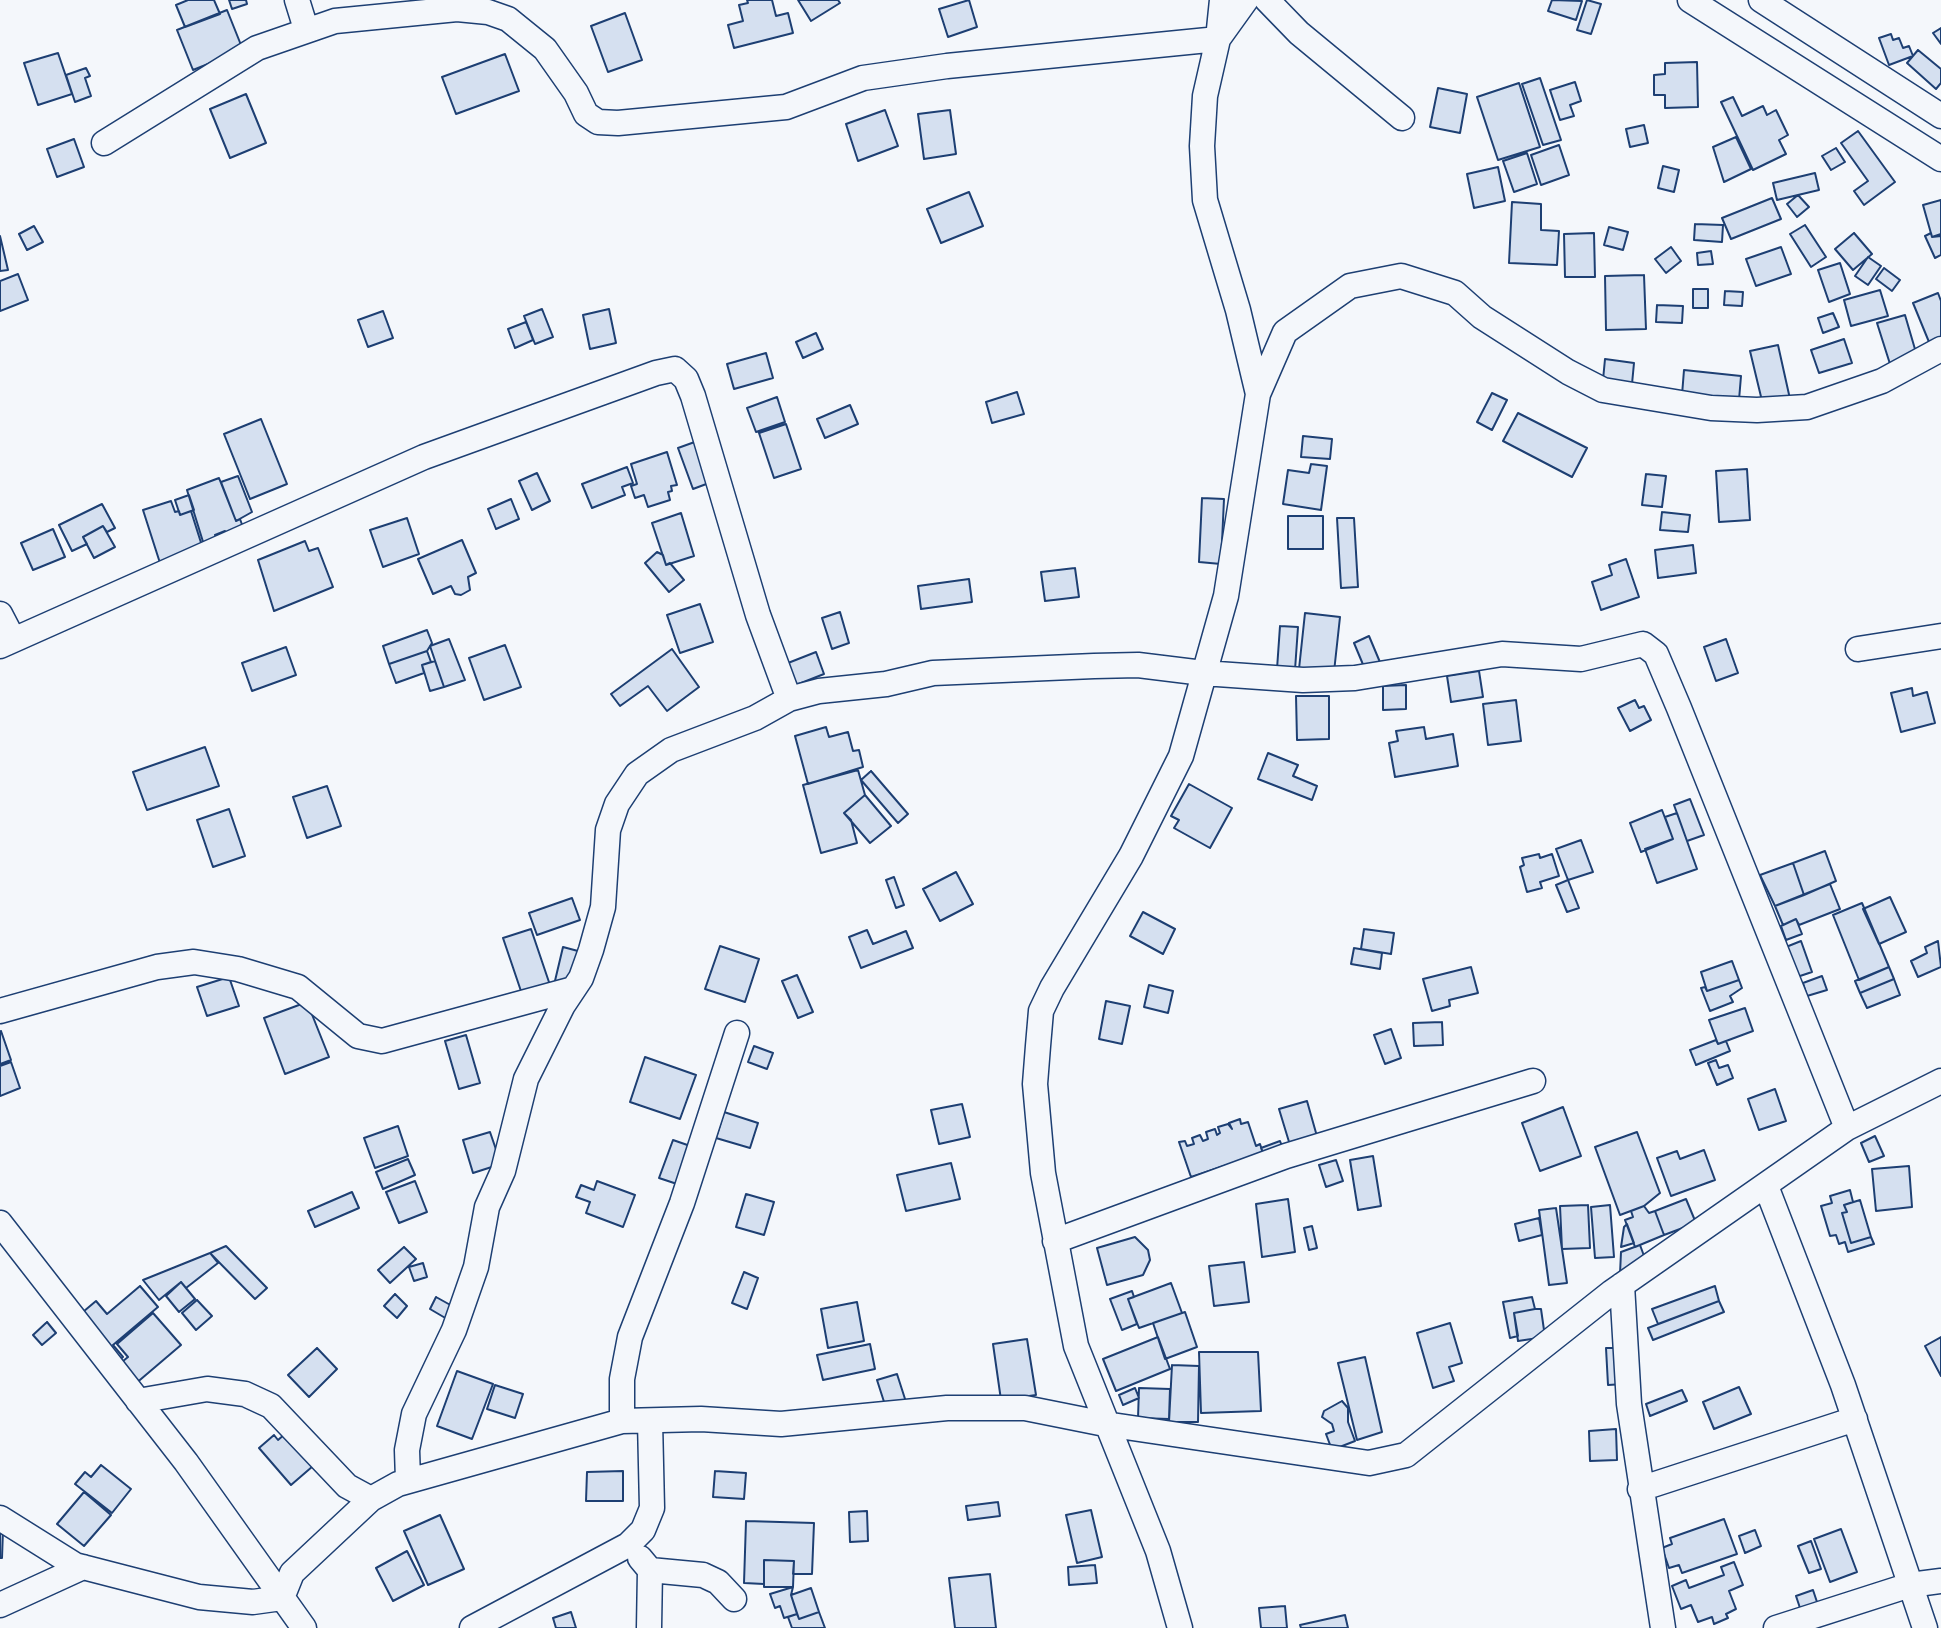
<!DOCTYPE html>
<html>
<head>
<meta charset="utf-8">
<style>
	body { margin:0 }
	canvas { display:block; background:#f4f7fb }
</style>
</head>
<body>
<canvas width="1941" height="1628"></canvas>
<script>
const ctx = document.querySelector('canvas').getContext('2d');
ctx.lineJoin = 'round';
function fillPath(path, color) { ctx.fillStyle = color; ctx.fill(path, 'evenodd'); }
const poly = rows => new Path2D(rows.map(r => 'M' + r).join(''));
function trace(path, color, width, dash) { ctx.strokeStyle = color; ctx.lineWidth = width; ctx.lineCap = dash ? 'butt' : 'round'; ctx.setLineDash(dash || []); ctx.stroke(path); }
const building = poly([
	[188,0,214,0,220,14,185,27,176,5,188,0],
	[229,0,246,0,247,4,232,9,229,0],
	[747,0,772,0,776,16,788,13,793,33,734,48,728,25,743,21,739,5,748,3,747,0],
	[798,0,838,0,840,3,811,21,798,0],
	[969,0,977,27,948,37,939,9,969,0],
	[1552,0,1582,1,1576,20,1548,11,1552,0],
	[1587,0,1601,4,1591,34,1577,30,1587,0],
	[227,10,243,50,193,70,177,30,227,10],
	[625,13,642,60,608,72,591,26,625,13],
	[1941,28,1941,44,1933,33,1941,28],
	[1891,34,1893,40,1899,38,1903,48,1909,46,1913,56,1889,65,1879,38,1891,34],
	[1918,50,1941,69,1941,83,1936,89,1907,63,1918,50],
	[58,53,72,94,38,105,24,63,58,53],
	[505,54,519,91,456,114,442,77,505,54],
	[1697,62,1698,107,1665,108,1665,95,1654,95,1654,75,1665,74,1665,63,1697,62],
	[86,68,90,76,85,78,91,96,75,102,66,75,86,68],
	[1540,78,1561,140,1543,145,1522,84,1540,78],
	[1575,82,1581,101,1570,105,1574,116,1560,120,1550,90,1575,82],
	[1519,83,1540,147,1498,160,1477,97,1519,83],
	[1438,88,1467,94,1460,133,1430,127,1438,88],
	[246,94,266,143,230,158,210,109,246,94],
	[1733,97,1742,116,1763,106,1767,115,1776,110,1788,135,1779,140,1786,154,1753,170,1721,102,1733,97],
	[885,110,898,146,858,161,846,124,885,110],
	[950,110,956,154,924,159,918,114,950,110],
	[1644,125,1648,143,1630,147,1626,129,1644,125],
	[1858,131,1895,182,1864,205,1854,191,1868,181,1841,143,1858,131],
	[1736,137,1751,169,1724,182,1713,147,1736,137],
	[74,139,84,167,57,177,47,149,74,139],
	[1559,145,1569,175,1541,185,1531,155,1559,145],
	[1836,148,1845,162,1831,170,1822,156,1836,148],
	[1527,153,1537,184,1514,192,1503,161,1527,153],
	[1663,166,1679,170,1674,192,1658,188,1663,166],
	[1498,167,1505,201,1474,208,1467,174,1498,167],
	[1815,173,1819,190,1777,200,1773,183,1815,173],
	[969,192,983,226,941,243,927,209,969,192],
	[1798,195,1809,207,1797,217,1787,204,1798,195],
	[1772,198,1781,219,1731,239,1722,218,1772,198],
	[1941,200,1941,234,1932,237,1923,205,1941,200],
	[1512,202,1541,204,1541,230,1559,231,1557,265,1509,263,1512,202],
	[1695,224,1723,225,1722,242,1694,240,1695,224],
	[1805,225,1826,257,1811,267,1790,234,1805,225],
	[34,226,43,242,27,250,19,234,34,226],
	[1609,227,1628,232,1623,250,1604,245,1609,227],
	[1594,233,1595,277,1565,277,1564,234,1594,233],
	[1854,233,1872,254,1853,270,1835,249,1854,233],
	[1931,233,1932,237,1941,236,1941,255,1935,258,1925,236,1931,233],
	[0,236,8,270,0,271,0,236],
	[1671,247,1681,261,1666,273,1655,259,1671,247],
	[1781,247,1791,274,1756,286,1746,259,1781,247],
	[1711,251,1713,264,1698,265,1697,253,1711,251],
	[1868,257,1881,266,1868,285,1855,276,1868,257],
	[1840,263,1850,294,1829,302,1818,270,1840,263],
	[1884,268,1900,280,1892,291,1876,279,1884,268],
	[18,274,28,300,0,311,0,281,18,274],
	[1644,275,1646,329,1606,330,1605,276,1644,275],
	[1693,289,1708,289,1708,308,1693,308,1693,289],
	[1880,290,1888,316,1851,326,1844,300,1880,290],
	[1725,291,1743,292,1742,306,1724,305,1725,291],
	[1938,293,1941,301,1941,337,1929,342,1913,303,1938,293],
	[1657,305,1683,306,1682,323,1656,322,1657,305],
	[542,309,553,337,535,344,524,316,542,309],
	[609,309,616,343,590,349,583,315,609,309],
	[383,311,393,338,368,347,358,320,383,311],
	[1833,313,1839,327,1823,333,1818,318,1833,313],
	[1905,315,1917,356,1890,364,1877,323,1905,315],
	[526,322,533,340,515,348,508,329,526,322],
	[816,333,823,349,803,358,796,342,816,333],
	[1844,339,1852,363,1819,373,1811,350,1844,339],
	[1778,345,1790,399,1763,405,1750,351,1778,345],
	[766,353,773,378,734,389,727,364,766,353],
	[1605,359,1634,363,1632,384,1603,380,1605,359],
	[1684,370,1741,376,1739,400,1682,395,1684,370],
	[1017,392,1024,414,992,423,986,402,1017,392],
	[1492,393,1507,400,1492,430,1477,422,1492,393],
	[777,397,785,422,756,432,747,408,777,397],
	[850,405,858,424,825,438,817,419,850,405],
	[1518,413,1587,448,1572,477,1503,441,1518,413],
	[261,419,287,484,250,499,224,434,261,419],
	[786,424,801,469,774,478,759,433,786,424],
	[1303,436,1332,439,1330,459,1301,457,1303,436],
	[703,439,717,480,693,489,678,448,703,439],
	[667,452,677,485,671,486,672,491,668,492,670,500,648,507,644,495,635,498,631,486,637,484,631,464,667,452],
	[1311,464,1327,466,1321,510,1283,504,1288,470,1309,473,1311,464],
	[627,467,633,483,622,487,625,495,592,508,582,484,627,467],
	[1747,469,1750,520,1719,522,1716,471,1747,469],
	[537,473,550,501,532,510,519,481,537,473],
	[1646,474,1666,476,1662,507,1642,505,1646,474],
	[238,476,252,512,236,521,221,482,238,476],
	[219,478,236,521,240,519,244,530,228,536,225,531,215,535,217,540,204,545,187,490,219,478],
	[189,495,194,510,180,515,175,500,189,495],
	[1202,498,1224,499,1221,564,1199,562,1202,498],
	[511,499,519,519,496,529,488,509,511,499],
	[171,501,175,512,179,511,180,515,191,511,203,549,160,563,143,510,171,501],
	[102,504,115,528,107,532,103,526,83,537,87,544,72,551,59,525,102,504],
	[1662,512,1690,515,1688,532,1660,530,1662,512],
	[681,513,694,556,666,565,652,523,681,513],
	[1288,516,1323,516,1323,549,1288,549,1288,516],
	[407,518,419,554,383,567,370,530,407,518],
	[1337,518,1354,518,1358,587,1341,588,1337,518],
	[103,526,115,547,94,558,83,537,103,526],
	[53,529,65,557,33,570,21,543,53,529],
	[462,540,476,573,468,577,470,590,461,595,455,594,451,586,433,594,418,559,462,540],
	[305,541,309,551,318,548,333,587,274,611,258,560,305,541],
	[1693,545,1696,573,1658,578,1655,550,1693,545],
	[657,552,663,555,666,565,670,563,684,580,669,592,645,563,657,552],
	[1626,559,1639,597,1601,610,1592,582,1612,575,1609,565,1626,559],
	[1075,568,1079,597,1045,601,1041,572,1075,568],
	[969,579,972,602,921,609,918,586,969,579],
	[700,604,713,642,680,653,667,615,700,604],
	[840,612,849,643,832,649,822,618,840,612],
	[1305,613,1340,617,1334,672,1299,669,1305,613],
	[1280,626,1298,627,1295,670,1277,669,1280,626],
	[427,630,432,643,427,651,389,664,383,646,427,630],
	[1369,636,1382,667,1367,674,1354,643,1369,636],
	[449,639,465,680,444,687,430,646,449,639],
	[1726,639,1738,673,1716,681,1704,647,1726,639],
	[505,645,521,687,484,700,469,658,505,645],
	[286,647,296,675,252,691,242,663,286,647],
	[672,649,699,687,667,711,648,686,620,706,611,694,672,649],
	[427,651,431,662,422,665,424,673,396,683,389,664,427,651],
	[816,652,824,674,796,685,788,663,816,652],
	[435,661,444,687,430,691,422,665,435,661],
	[1479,671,1483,697,1451,702,1447,676,1479,671],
	[1406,685,1406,709,1383,710,1383,686,1406,685],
	[1912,688,1913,696,1927,692,1935,723,1901,732,1891,693,1912,688],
	[1296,696,1329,696,1329,739,1297,740,1296,696],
	[1516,700,1521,741,1488,745,1483,704,1516,700],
	[1635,700,1639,708,1644,706,1651,720,1630,731,1618,708,1635,700],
	[826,727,829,737,848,732,853,751,859,750,863,767,808,784,795,736,826,727],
	[1424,727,1426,739,1453,734,1458,766,1395,777,1389,743,1398,741,1396,731,1424,727],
	[205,747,219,786,147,810,133,772,205,747],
	[1268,753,1298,765,1293,776,1317,786,1312,800,1258,779,1268,753],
	[858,770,865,795,844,813,851,820,857,843,821,853,803,785,858,770],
	[871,771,908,814,898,823,861,780,871,771],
	[1189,784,1232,808,1210,848,1174,828,1179,820,1171,816,1189,784],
	[327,786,341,826,307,838,293,797,327,786],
	[865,795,891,826,870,843,844,813,865,795],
	[1690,799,1704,835,1687,841,1674,805,1690,799],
	[229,809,245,856,213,867,197,820,229,809],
	[1662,810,1673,839,1641,852,1630,823,1662,810],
	[1677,813,1697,869,1657,883,1645,849,1673,839,1665,817,1677,813],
	[1581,840,1593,872,1568,880,1556,849,1581,840],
	[1825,851,1836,881,1804,895,1793,863,1825,851],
	[1539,854,1540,858,1552,854,1559,876,1540,882,1542,888,1527,892,1520,867,1524,865,1522,858,1539,854],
	[1793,863,1804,895,1775,906,1760,875,1793,863],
	[956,872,973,904,940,921,923,889,956,872],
	[894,877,904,905,896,908,886,880,894,877],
	[1568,880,1579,908,1567,912,1556,885,1568,880],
	[1830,884,1840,909,1799,925,1796,919,1783,925,1775,906,1830,884],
	[1890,897,1906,932,1879,944,1863,909,1890,897],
	[572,898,580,920,537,935,529,913,572,898],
	[1862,903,1889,967,1859,980,1833,915,1862,903],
	[1143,912,1175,929,1163,954,1130,936,1143,912],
	[1796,919,1802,934,1786,940,1781,926,1796,919],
	[531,929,552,991,524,1000,503,938,531,929],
	[1364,929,1394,933,1391,954,1361,949,1364,929],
	[867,930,873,944,906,931,913,948,861,968,849,937,867,930],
	[1801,941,1812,972,1797,977,1786,947,1801,941],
	[1938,941,1941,967,1918,977,1911,961,1927,953,1925,947,1938,941],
	[720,946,759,959,745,1002,705,989,720,946],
	[563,947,578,951,568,989,554,985,563,947],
	[1354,948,1382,953,1380,969,1351,964,1354,948],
	[1732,961,1739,980,1707,991,1701,972,1732,961],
	[1471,967,1478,993,1449,1000,1450,1006,1432,1011,1423,979,1471,967],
	[1889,967,1894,979,1860,993,1855,981,1889,967],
	[797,975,813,1012,798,1018,782,981,797,975],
	[1822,976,1827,990,1807,996,1803,983,1822,976],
	[229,977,239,1006,207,1016,197,987,229,977],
	[1894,979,1900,995,1867,1008,1860,993,1894,979],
	[1739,980,1742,988,1730,996,1733,1002,1710,1011,1701,988,1705,987,1707,991,1739,980],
	[1149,985,1173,991,1168,1013,1144,1007,1149,985],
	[1106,1001,1130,1006,1122,1044,1099,1039,1106,1001],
	[307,1002,329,1057,285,1074,264,1018,307,1002],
	[1745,1008,1753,1031,1718,1044,1709,1020,1745,1008],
	[1442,1022,1443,1045,1414,1046,1413,1023,1442,1022],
	[1391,1029,1401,1058,1385,1064,1374,1035,1391,1029],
	[1,1031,11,1060,0,1064,0,1032,1,1031],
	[466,1035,480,1083,459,1089,445,1041,466,1035],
	[1716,1040,1718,1044,1726,1041,1730,1051,1696,1065,1690,1050,1716,1040],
	[754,1046,773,1053,767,1069,748,1062,754,1046],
	[645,1057,696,1075,680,1119,630,1102,645,1057],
	[1716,1060,1719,1068,1728,1065,1733,1078,1717,1085,1708,1063,1716,1060],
	[11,1062,20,1088,0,1096,0,1066,11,1062],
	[1775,1089,1786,1121,1759,1130,1748,1099,1775,1089],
	[1307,1101,1320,1147,1293,1155,1279,1109,1307,1101],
	[962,1104,970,1137,939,1144,931,1110,962,1104],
	[1563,1107,1581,1156,1540,1171,1522,1123,1563,1107],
	[724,1112,758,1123,750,1148,716,1138,724,1112],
	[1240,1119,1241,1124,1248,1122,1256,1146,1260,1144,1263,1153,1191,1177,1179,1142,1185,1141,1187,1146,1194,1144,1192,1138,1200,1135,1203,1141,1208,1139,1206,1132,1215,1129,1217,1135,1220,1133,1218,1127,1228,1124,1232,1129,1229,1123,1240,1119],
	[398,1126,408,1156,375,1168,364,1138,398,1126],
	[490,1132,501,1164,473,1173,463,1140,490,1132],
	[1637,1132,1660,1193,1644,1206,1620,1215,1595,1147,1637,1132],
	[1875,1136,1884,1156,1869,1162,1861,1143,1875,1136],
	[673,1140,699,1149,686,1187,659,1178,673,1140],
	[1280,1141,1286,1156,1263,1153,1261,1148,1280,1141],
	[1704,1150,1715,1180,1671,1196,1657,1158,1677,1151,1680,1159,1704,1150],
	[1373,1156,1381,1206,1358,1210,1350,1160,1373,1156],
	[408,1159,415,1175,383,1189,376,1172,408,1159],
	[1336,1160,1343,1181,1326,1187,1319,1165,1336,1160],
	[951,1163,960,1199,906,1211,897,1175,951,1163],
	[1909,1166,1912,1207,1876,1211,1872,1169,1909,1166],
	[415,1181,427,1212,399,1223,386,1192,415,1181],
	[597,1181,635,1195,623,1227,586,1213,590,1202,576,1197,581,1185,594,1190,597,1181],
	[1850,1190,1853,1202,1844,1205,1847,1212,1842,1213,1851,1243,1871,1237,1874,1244,1848,1252,1845,1242,1839,1244,1836,1235,1830,1236,1821,1206,1832,1203,1830,1196,1850,1190],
	[352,1192,359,1208,315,1227,308,1211,352,1192],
	[746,1194,774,1202,764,1235,736,1227,746,1194],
	[1288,1199,1295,1252,1262,1257,1256,1204,1288,1199],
	[1686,1199,1696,1223,1664,1235,1655,1211,1686,1199],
	[1860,1200,1871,1237,1851,1243,1842,1213,1847,1212,1844,1205,1860,1200],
	[1588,1205,1590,1248,1562,1249,1560,1206,1588,1205],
	[1610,1205,1614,1257,1595,1258,1591,1207,1610,1205],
	[1644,1206,1649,1213,1655,1211,1664,1235,1635,1247,1625,1220,1633,1217,1631,1211,1644,1206],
	[1556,1208,1567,1283,1549,1285,1539,1210,1556,1208],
	[1539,1218,1542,1235,1519,1241,1515,1224,1539,1218],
	[1627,1224,1634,1243,1621,1247,1624,1227,1627,1224],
	[1312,1226,1317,1248,1309,1250,1304,1228,1312,1226],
	[1135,1237,1148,1250,1150,1260,1143,1275,1107,1285,1097,1248,1135,1237],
	[1640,1245,1647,1264,1620,1274,1621,1252,1640,1245],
	[226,1246,267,1288,255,1299,210,1253,226,1246],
	[404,1247,416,1259,390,1283,378,1270,404,1247],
	[210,1253,218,1263,186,1288,181,1282,159,1300,143,1280,210,1253],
	[1244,1262,1249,1302,1214,1306,1209,1266,1244,1262],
	[423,1263,427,1277,414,1281,409,1267,423,1263],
	[744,1272,758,1278,747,1309,732,1303,744,1272],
	[181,1282,195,1299,179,1312,166,1296,181,1282],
	[1171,1283,1182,1313,1139,1328,1128,1299,1171,1283],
	[140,1286,158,1307,113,1345,123,1357,116,1363,77,1317,96,1301,107,1314,140,1286],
	[1715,1286,1719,1301,1658,1324,1652,1309,1715,1286],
	[1132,1291,1134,1297,1128,1299,1137,1324,1122,1330,1110,1299,1132,1291],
	[395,1294,407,1306,397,1318,384,1306,395,1294],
	[436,1297,454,1307,447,1319,430,1309,436,1297],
	[1532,1297,1535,1309,1514,1313,1518,1336,1510,1338,1503,1302,1532,1297],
	[197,1300,212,1316,196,1330,182,1313,197,1300],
	[1719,1301,1724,1312,1653,1340,1648,1328,1719,1301],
	[857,1302,864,1341,828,1348,821,1309,857,1302],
	[1535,1309,1541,1309,1545,1337,1518,1341,1514,1313,1535,1309],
	[1185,1312,1197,1347,1165,1359,1153,1323,1185,1312],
	[153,1313,181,1345,134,1385,117,1366,128,1357,117,1344,153,1313],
	[47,1322,56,1333,42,1345,33,1335,47,1322],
	[1450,1323,1462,1363,1449,1367,1454,1381,1433,1388,1417,1333,1450,1323],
	[1158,1337,1170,1369,1116,1391,1103,1359,1158,1337],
	[1941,1337,1941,1376,1925,1346,1941,1337],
	[1027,1339,1036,1395,1001,1400,993,1344,1027,1339],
	[870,1344,875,1369,823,1380,817,1355,870,1344],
	[317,1348,337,1369,309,1397,288,1375,317,1348],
	[1606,1348,1622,1348,1624,1384,1608,1385,1606,1348],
	[1199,1352,1258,1352,1261,1411,1201,1413,1199,1352],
	[1365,1357,1382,1432,1357,1440,1338,1363,1365,1357],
	[1172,1365,1199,1366,1198,1422,1169,1422,1172,1365],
	[457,1371,493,1384,472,1439,437,1426,457,1371],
	[897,1374,906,1402,886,1408,877,1380,897,1374],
	[495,1385,523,1394,515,1418,487,1409,495,1385],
	[1739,1387,1751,1414,1714,1429,1703,1402,1739,1387],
	[1135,1388,1139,1398,1123,1405,1119,1395,1135,1388],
	[1139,1388,1170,1389,1169,1419,1138,1418,1139,1388],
	[1682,1390,1687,1401,1650,1416,1646,1404,1682,1390],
	[1342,1401,1348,1408,1348,1422,1355,1441,1332,1450,1326,1434,1334,1431,1332,1424,1322,1417,1324,1411,1342,1401],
	[1616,1429,1617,1460,1590,1461,1589,1431,1616,1429],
	[285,1434,313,1466,291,1485,259,1448,274,1435,278,1440,285,1434],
	[101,1465,131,1489,112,1513,75,1484,85,1472,91,1477,101,1465],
	[623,1471,623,1501,586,1501,587,1472,623,1471],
	[715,1471,746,1473,744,1499,713,1497,715,1471],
	[84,1492,111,1515,84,1546,57,1524,84,1492],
	[998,1502,1000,1516,968,1520,966,1506,998,1502],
	[1091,1510,1102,1557,1077,1563,1066,1515,1091,1510],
	[867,1511,868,1541,850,1542,849,1512,867,1511],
	[440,1515,464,1569,428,1585,404,1531,440,1515],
	[1724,1519,1737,1554,1682,1573,1679,1565,1669,1568,1662,1548,1672,1544,1670,1538,1724,1519],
	[746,1521,814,1523,812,1574,793,1574,794,1561,764,1560,764,1584,744,1583,746,1521],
	[0,1529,3,1530,2,1558,0,1558,0,1529],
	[1841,1529,1857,1572,1830,1582,1814,1539,1841,1529],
	[1755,1530,1761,1546,1745,1553,1739,1536,1755,1530],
	[1811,1541,1821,1569,1809,1573,1798,1546,1811,1541],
	[407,1551,424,1585,393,1601,376,1568,407,1551],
	[764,1560,794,1561,793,1587,764,1587,764,1560],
	[1734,1562,1743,1585,1729,1591,1736,1609,1726,1614,1728,1618,1714,1624,1712,1617,1698,1622,1691,1605,1681,1609,1672,1586,1686,1580,1689,1588,1724,1575,1721,1567,1734,1562],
	[1095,1565,1097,1583,1069,1585,1068,1567,1095,1565],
	[990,1574,996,1628,955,1628,949,1578,990,1574],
	[793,1587,791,1595,797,1614,784,1618,780,1606,775,1608,770,1594,793,1587],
	[811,1588,819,1612,799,1619,791,1595,811,1588],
	[1813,1590,1819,1608,1802,1614,1796,1596,1813,1590],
	[1285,1606,1287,1628,1261,1628,1259,1608,1285,1606],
	[571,1612,576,1628,556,1628,553,1618,571,1612],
	[819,1612,825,1628,792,1628,788,1617,797,1614,799,1619,819,1612],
	[1345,1615,1348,1628,1301,1628,1300,1625,1345,1615]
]);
fillPath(building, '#d5e0f0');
trace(building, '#1d3f73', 2);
const minor = poly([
	[297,0,306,29],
	[1222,0,1218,39,1205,96,1202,146,1205,200,1238,310,1258,394],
	[1267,0,1299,33,1402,118],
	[1690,0,1941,159],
	[1761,0,1941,116],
	[104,143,257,48,335,21,457,9,488,12,508,19,545,49,576,93,586,114,598,122,618,123,786,107,863,78,947,66,1218,39,1246,0],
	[0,614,13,639],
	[0,646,424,457,656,373,675,369,686,379,693,396,758,615,789,699],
	[1858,649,1941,636],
	[0,1011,157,967,194,962,238,969,298,987,358,1036,382,1041,573,989],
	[1766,1186,1843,1385,1925,1628],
	[0,1223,186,1462,304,1628],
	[1055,1241,1286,1156,1533,1081],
	[1622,1285,1629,1404,1663,1628],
	[138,1401,207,1389,245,1394,271,1406,347,1486,371,1499],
	[622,1421,622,1379,630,1337,682,1203,737,1033],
	[408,1480,407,1450,414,1414,454,1330,476,1267,487,1207,503,1171,526,1079,563,1005,581,978,591,950,603,907,608,830,617,804,637,774,671,750,755,718,789,699,819,691,886,684,933,673,1094,666,1138,665,1203,673,1303,680,1355,678,1502,654,1581,659,1643,644,1656,654,1679,708,1847,1128],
	[1640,1489,1855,1419],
	[0,1518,75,1565,199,1597,253,1602,282,1598,292,1573,371,1499,398,1484,622,1421,701,1419,781,1424,947,1408,1025,1408,1105,1424,1369,1463,1406,1455,1612,1292,1847,1128,1941,1081],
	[640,1558,650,1570,649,1628],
	[650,1570,703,1575,718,1582,734,1599],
	[0,1605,83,1567],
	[472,1628,628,1545,643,1530,652,1508,650,1421],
	[1180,1628,1158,1551,1076,1346,1043,1173,1035,1084,1038,1046,1041,1011,1052,988,1131,856,1181,756,1226,596,1258,394,1285,332,1350,286,1401,276,1455,293,1482,317,1568,372,1603,390,1711,408,1757,410,1807,407,1882,381,1941,349],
	[1776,1628,1910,1585,1941,1581]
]);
trace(minor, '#1d3f73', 27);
trace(minor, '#f4f7fb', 24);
</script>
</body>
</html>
